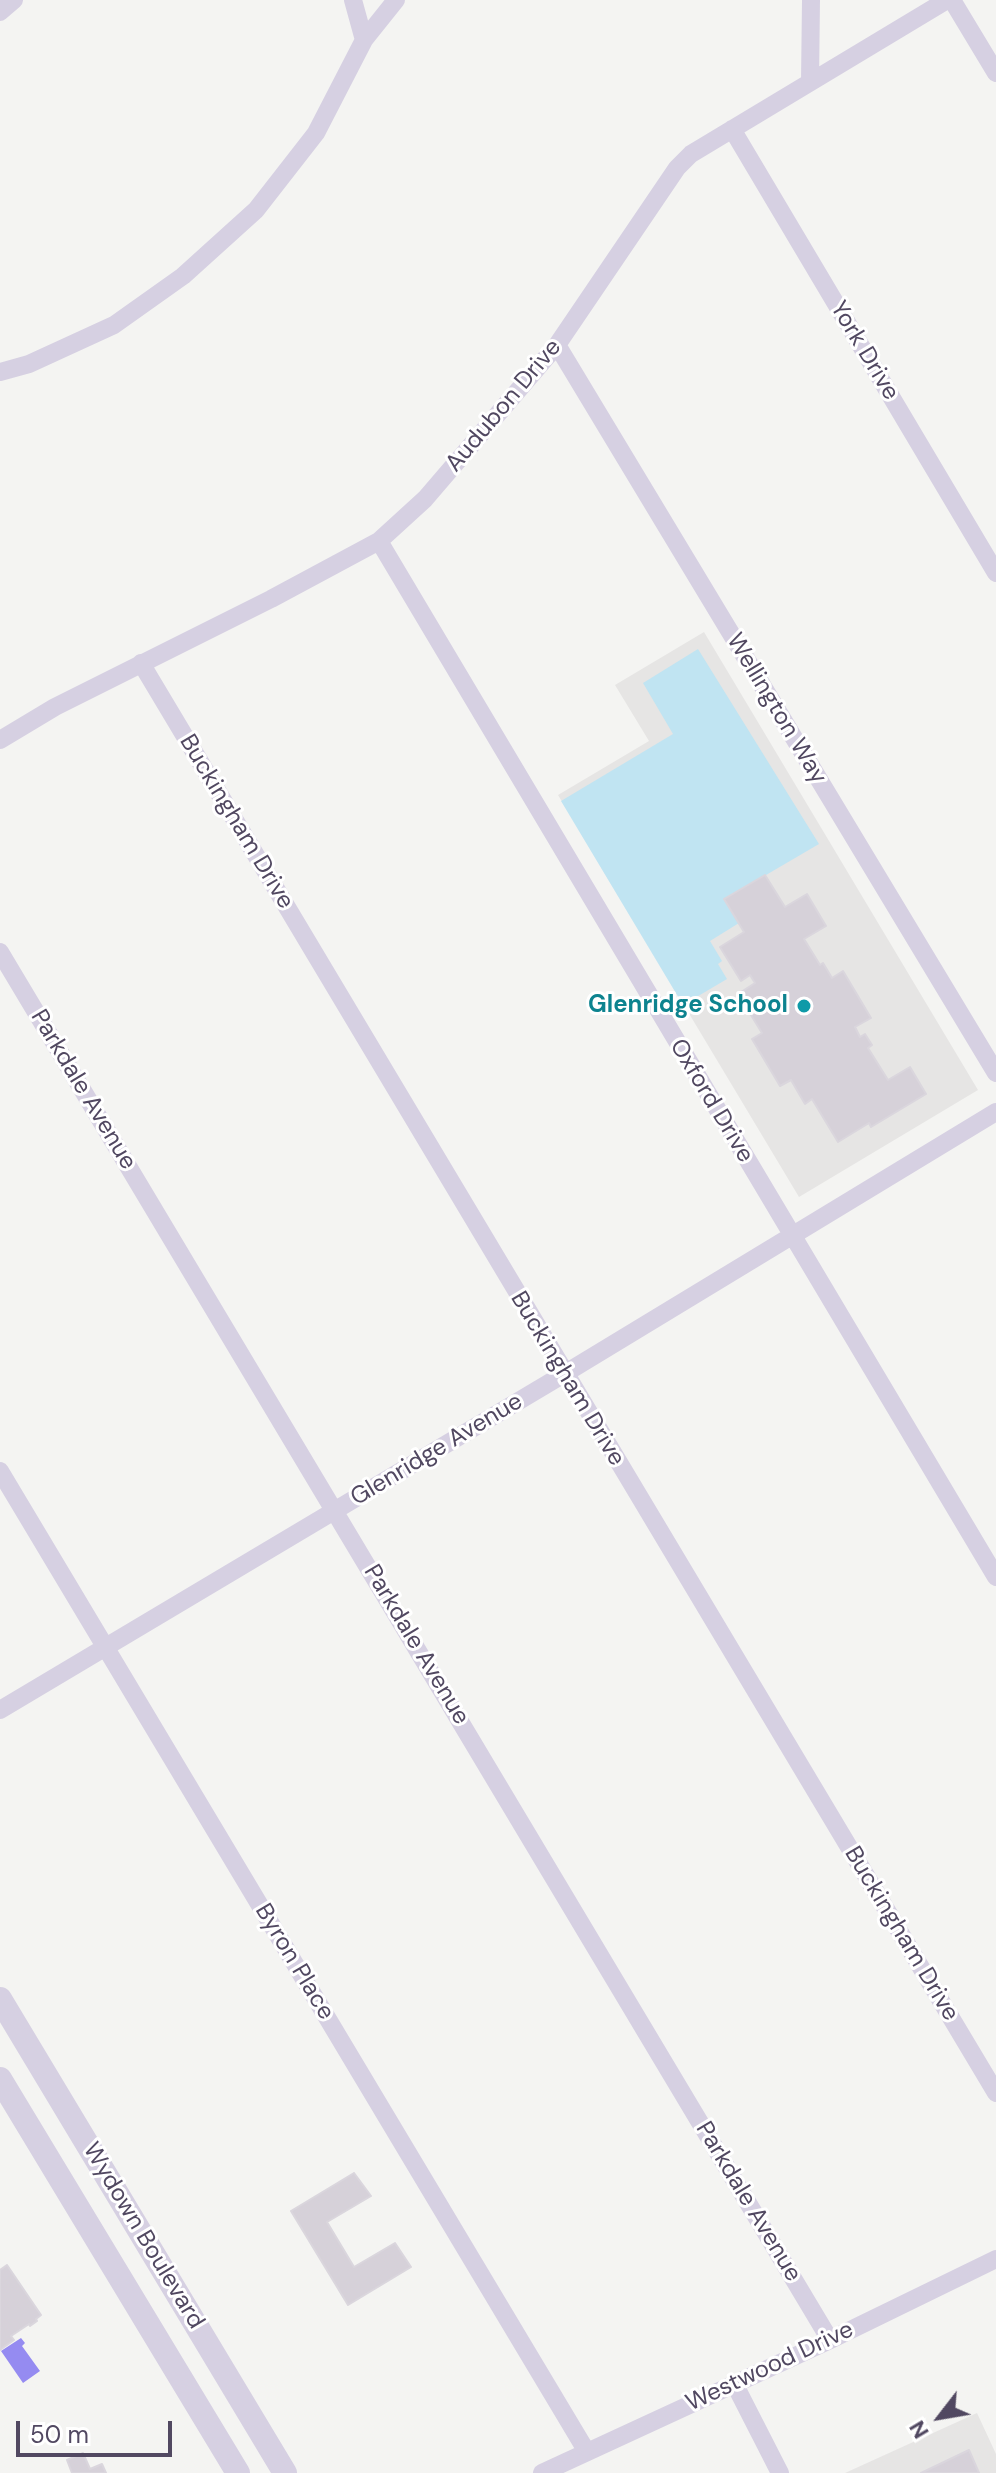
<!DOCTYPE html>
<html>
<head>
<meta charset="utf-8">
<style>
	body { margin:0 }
	#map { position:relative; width:996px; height:2473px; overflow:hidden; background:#f4f4f2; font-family:"DM Sans",sans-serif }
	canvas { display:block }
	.north { position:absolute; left:900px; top:2377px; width:80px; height:80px; -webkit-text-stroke:6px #fff; paint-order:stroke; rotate:239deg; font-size:22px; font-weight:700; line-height:32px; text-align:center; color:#514861 }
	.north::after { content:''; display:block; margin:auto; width:28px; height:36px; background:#514861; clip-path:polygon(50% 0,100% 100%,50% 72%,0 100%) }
	.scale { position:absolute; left:16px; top:2421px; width:156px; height:36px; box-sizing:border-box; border:4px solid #514861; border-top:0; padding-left:10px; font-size:24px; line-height:28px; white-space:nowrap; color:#514861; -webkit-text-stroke:6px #fff; paint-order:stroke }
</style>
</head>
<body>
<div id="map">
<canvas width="996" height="2473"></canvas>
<div class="north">N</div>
<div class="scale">50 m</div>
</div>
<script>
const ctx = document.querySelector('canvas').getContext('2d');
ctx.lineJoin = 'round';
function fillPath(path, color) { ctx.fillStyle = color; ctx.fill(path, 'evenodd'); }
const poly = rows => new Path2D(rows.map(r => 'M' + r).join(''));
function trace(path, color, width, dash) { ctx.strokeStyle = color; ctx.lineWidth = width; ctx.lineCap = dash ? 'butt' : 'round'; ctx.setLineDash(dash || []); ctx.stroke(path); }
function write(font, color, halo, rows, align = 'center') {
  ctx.font = font + ' "DM Sans",sans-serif'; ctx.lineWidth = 6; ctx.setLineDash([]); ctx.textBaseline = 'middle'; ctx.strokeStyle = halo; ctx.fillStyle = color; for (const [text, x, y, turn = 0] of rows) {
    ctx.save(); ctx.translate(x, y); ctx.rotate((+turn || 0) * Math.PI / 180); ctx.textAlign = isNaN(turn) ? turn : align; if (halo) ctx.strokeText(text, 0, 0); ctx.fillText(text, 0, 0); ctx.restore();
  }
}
fillPath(poly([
	[704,632,978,1090,799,1197,558,795,649,741,615,685],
	[977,2413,996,2454,996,2473,845,2473]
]), '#e6e5e4');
fillPath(poly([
	[698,649,819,844,725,899,739,923,710,941,722,961,718,964,727,979,683,1005,561,801,673,734,643,683]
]), '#c0e4f2');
fillPath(poly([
	[21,2338,25,2343,22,2346,40,2371,23,2383,1,2351]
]), '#958bf1');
const building = poly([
	[765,875,785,907,807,894,826,926,804,939,820,965,823,963,832,978,843,971,871,1018,855,1027,860,1037,865,1034,872,1045,868,1048,888,1080,910,1067,926,1094,871,1127,869,1123,838,1142,812,1099,805,1104,791,1080,780,1086,752,1039,762,1033,738,994,755,983,750,975,741,981,720,947,744,932,724,899,765,875],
	[354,2173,371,2196,327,2222,354,2267,395,2243,411,2267,348,2305,291,2211,354,2173],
	[7,2265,41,2315,36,2319,37,2321,30,2326,29,2324,11,2336,14,2340,0,2350,0,2270,7,2265],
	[969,2450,979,2473,921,2473,969,2450],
	[83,2453,90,2469,102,2464,106,2473,72,2473,67,2460,83,2453]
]);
fillPath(building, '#d6d1d9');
trace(building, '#dad6dd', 2);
trace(poly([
	[353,0,364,40],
	[952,0,996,73],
	[0,12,14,0],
	[810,82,811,0],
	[732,129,996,573],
	[557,345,996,1073],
	[0,372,29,364,114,325,183,276,256,210,316,133,364,40,396,0],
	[379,541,996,1577],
	[141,663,996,2093],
	[0,740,55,707,271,599,379,541,425,499,557,345,677,168,691,154,947,0],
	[0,952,830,2340],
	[0,1471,587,2452],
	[0,1710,564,1374,996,1112],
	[734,2383,780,2473],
	[542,2473,830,2340,996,2259]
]), '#d6d0e2', 18);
trace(poly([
	[0,1999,285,2473],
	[0,2079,238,2473]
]), '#d6d0e2', 24);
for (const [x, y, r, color] of [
	[804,1006,8,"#0f9aa8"]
]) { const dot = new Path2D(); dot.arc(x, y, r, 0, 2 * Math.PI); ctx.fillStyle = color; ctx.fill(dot); trace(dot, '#fff', 3); }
write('24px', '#514861', '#fff', [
	["York Drive",864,351,59],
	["Audubon Drive",504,406,-50],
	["Wellington Way",776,709,59],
	["Buckingham Drive",236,822,59],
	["Parkdale Avenue",83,1090,59],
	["Oxford Drive",711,1101,59],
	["Buckingham Drive",567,1379,59],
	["Glenridge Avenue",437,1450,-31],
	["Parkdale Avenue",416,1645,59],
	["Buckingham Drive",901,1934,59],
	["Byron Place",294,1962,59],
	["Parkdale Avenue",748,2202,59],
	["Wydown Boulevard",143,2236,59],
	["Westwood Drive",770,2367,-25]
]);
write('bold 24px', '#0d838f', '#fff', [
	["Glenridge School",788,1006]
], 'right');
</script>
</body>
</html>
